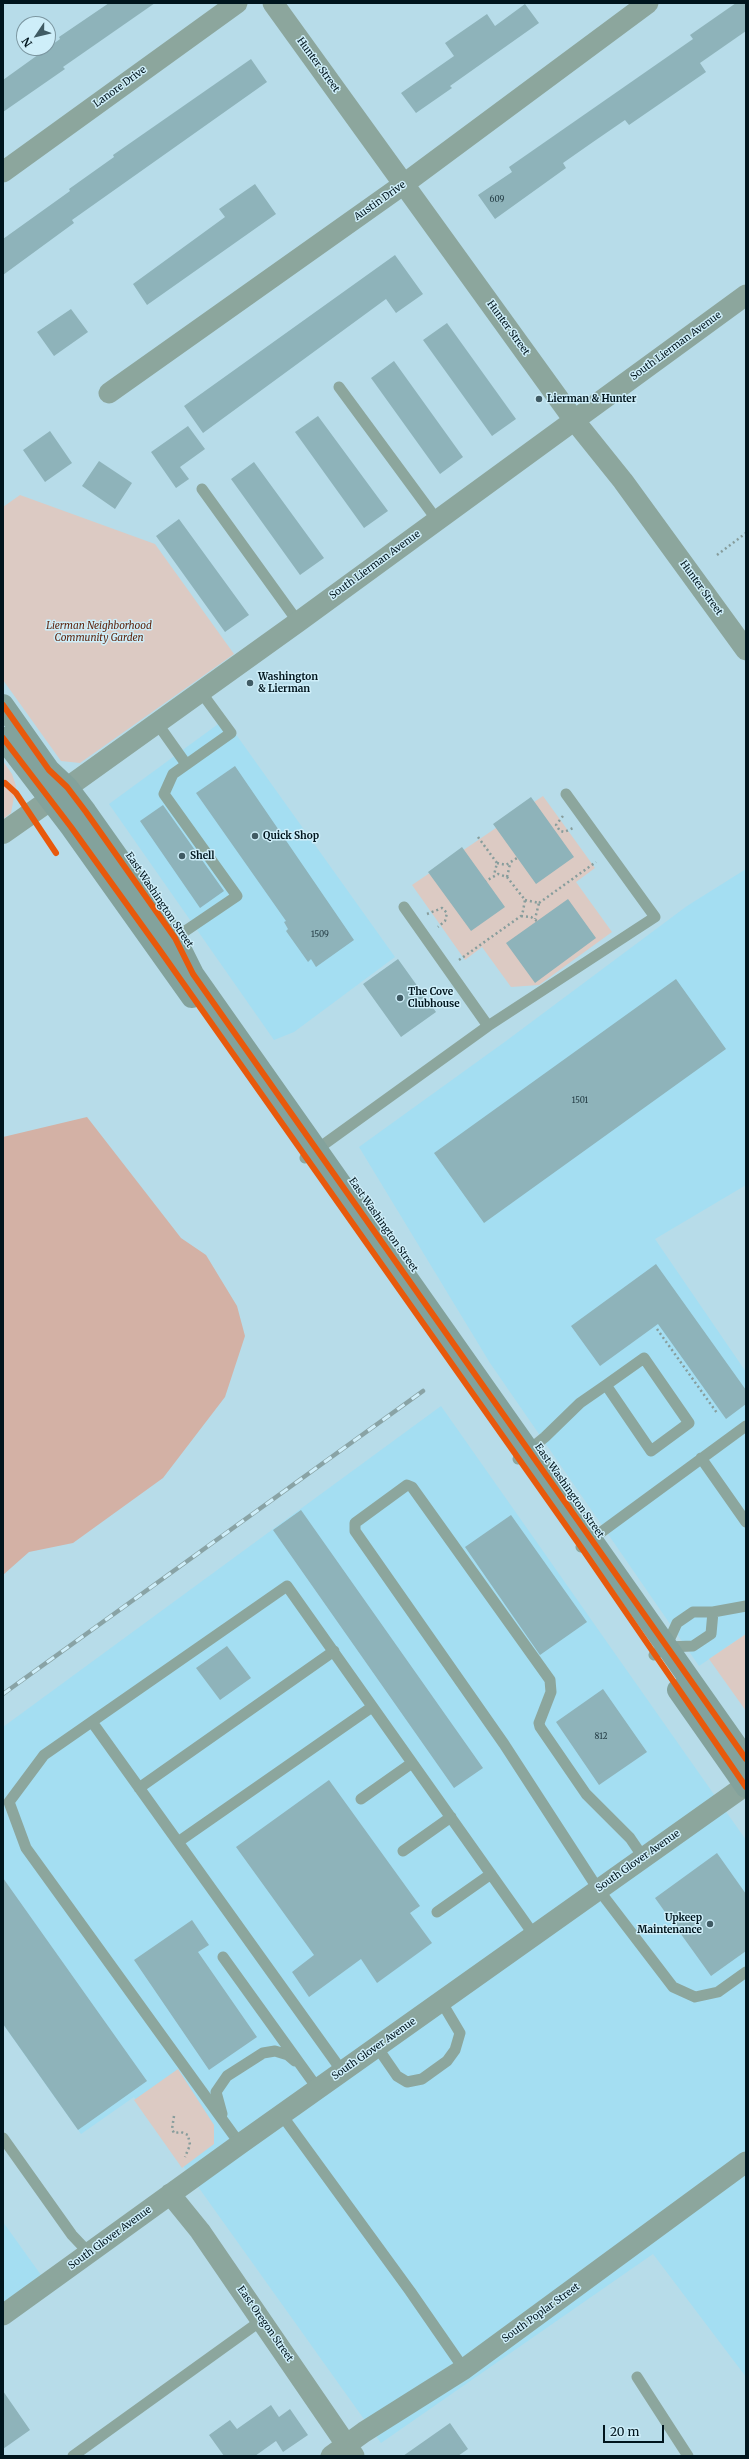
<!DOCTYPE html>
<html>
<head>
<meta charset="utf-8">
<style>
	body { margin:0 }
	#map { position:relative; width:749px; height:2459px; overflow:hidden; background:#b7dce9; font-family:Merriweather,serif }
	canvas { display:block }
	.frame { position:absolute; inset:0; border:4px solid #00151d; pointer-events:none }
	.north { position:absolute; left:16px; top:16px; width:40px; height:40px; box-sizing:border-box; background:#ceeef9; border:1px solid #7c97a1; border-radius:50%; rotate:235deg; font-size:11px; font-weight:700; line-height:16px; text-align:center; color:#00151d }
	.north::after { content:''; display:block; margin:auto; width:14px; height:18px; background:#405b64; clip-path:polygon(50% 0,100% 100%,50% 72%,0 100%) }
	.scale { position:absolute; left:603px; top:2425px; width:61px; height:18px; box-sizing:border-box; border:2px solid #00151d; border-top:0; padding-left:5px; font-size:12px; line-height:14px; white-space:nowrap; color:#00151d; -webkit-text-stroke:3px #ceeef9; paint-order:stroke }
</style>
</head>
<body>
<div id="map">
<canvas width="749" height="2459"></canvas>
<div class="frame"></div>
<div class="north">N</div>
<div class="scale">20 m</div>
</div>
<script>
const ctx = document.querySelector('canvas').getContext('2d');
ctx.lineJoin = 'round';
function fillPath(path, color) { ctx.fillStyle = color; ctx.fill(path, 'evenodd'); }
const poly = rows => new Path2D(rows.map(r => 'M' + r).join(''));
function trace(path, color, width, dash) { ctx.strokeStyle = color; ctx.lineWidth = width; ctx.lineCap = dash ? 'butt' : 'round'; ctx.setLineDash(dash || []); ctx.stroke(path); }
function write(font, color, halo, rows, align = 'center') {
  ctx.font = font + ' Merriweather,serif'; ctx.lineWidth = 3; ctx.setLineDash([]); ctx.textBaseline = 'middle'; ctx.strokeStyle = halo; ctx.fillStyle = color; for (const [text, x, y, turn = 0] of rows) {
    ctx.save(); ctx.translate(x, y); ctx.rotate((+turn || 0) * Math.PI / 180); ctx.textAlign = isNaN(turn) ? turn : align; if (halo) ctx.strokeText(text, 0, 0); ctx.fillText(text, 0, 0); ctx.restore();
  }
}
fillPath(poly([
	[225,719,395,957,294,1032,274,1040,109,804],
	[746,869,746,1185,655,1239,746,1372,746,1634,699,1666,490,1363,359,1147,506,1041,687,906],
	[441,1406,746,1840,746,2377,653,2254,381,2443,134,2097,81,2134,3,2024,3,1727],
	[3,2222,41,2275,3,2303]
]), '#a4def2');
fillPath(poly([
	[20,495,155,544,234,654,80,763,61,761,3,680,3,507],
	[3,761,12,774,16,786,11,813,3,819],
	[543,796,595,868,576,882,612,932,539,985,511,987,482,947,465,960,412,885],
	[746,1634,746,1711,709,1659],
	[178,2069,214,2125,214,2144,182,2168,134,2100]
]), '#dccac3');
fillPath(poly([
	[87,1117,181,1238,206,1255,237,1306,245,1336,225,1397,163,1478,73,1543,29,1552,3,1575,3,1137]
]), '#d3b1a5');
fillPath(poly([
	[109,3,155,3,63,67,65,69,3,112,3,80,60,39,59,37],
	[736,3,746,3,746,31,700,63,706,72,629,125,625,120,593,142,563,163,566,168,495,219,478,195,512,172,509,167,693,39,690,35],
	[525,4,539,23,450,86,452,88,416,113,401,93,454,56,445,43,487,14,495,26],
	[251,59,267,82,72,220,74,223,3,275,3,239,70,191,69,189,114,157,113,155],
	[255,184,276,214,147,305,133,284,225,217,219,209],
	[395,255,423,294,396,313,386,299,203,433,184,406],
	[71,309,88,332,54,356,37,332],
	[447,323,516,419,492,436,423,340],
	[394,361,463,457,440,474,371,378],
	[318,416,388,511,364,528,295,432],
	[188,426,205,449,180,467,189,479,176,488,151,452],
	[50,431,72,463,45,482,23,450],
	[99,461,132,483,115,509,82,486],
	[254,462,324,558,300,575,231,479],
	[179,519,249,615,225,632,156,536],
	[235,766,354,940,316,967,311,959,308,962,286,931,288,929,284,922,286,921,196,793],
	[531,797,574,857,536,884,493,824],
	[163,805,224,891,200,908,140,821],
	[462,847,505,907,471,931,428,872],
	[568,899,596,938,535,983,506,943],
	[398,959,436,1012,401,1037,363,984],
	[676,979,726,1049,484,1223,434,1153],
	[656,1264,746,1390,746,1404,726,1419,658,1324,600,1366,571,1326],
	[301,1510,483,1768,454,1788,273,1530],
	[511,1515,587,1622,540,1655,465,1547],
	[227,1646,251,1678,220,1700,196,1668],
	[603,1689,647,1752,599,1785,556,1722],
	[329,1780,420,1906,410,1913,432,1943,377,1983,361,1959,309,1997,292,1972,314,1955,236,1847],
	[717,1853,746,1894,746,1951,711,1976,655,1898],
	[3,1878,147,2081,78,2130,3,2024],
	[192,1920,209,1945,198,1952,257,2037,209,2070,134,1960],
	[3,2391,30,2430,3,2449],
	[271,2405,279,2417,290,2409,308,2435,283,2452,276,2441,255,2456,224,2456,209,2435,230,2420,237,2429],
	[450,2423,468,2449,458,2456,403,2456]
]), '#8eb3ba');
trace(poly([
	[717,555,746,533],
	[563,816,556,825,560,831,564,832,573,828],
	[478,837,497,863,494,875],
	[497,863,506,865,517,858],
	[507,877,510,864],
	[525,900,539,903,535,919],
	[539,903,596,862],
	[427,914,442,908,447,913,445,921,438,927],
	[521,916,531,917,537,921],
	[459,960,521,916,523,911,525,900,507,877,498,874,486,881],
	[657,1329,717,1413],
	[174,2116,172,2129,174,2133,181,2132,188,2135,190,2145,185,2157]
]), '#879d9c', 2.5, [2, 3]);
trace(poly([
	[339,387,437,520],
	[202,489,298,622],
	[157,723,186,764],
	[404,907,488,1026],
	[172,940,237,896,164,794,173,774,231,733,201,692],
	[305,1158,488,1026,655,917,566,794],
	[701,1458,746,1522],
	[518,1459,545,1437,580,1403,606,1385,644,1358,689,1423,651,1451,606,1385],
	[581,1547,746,1426],
	[666,1647,677,1623,693,1612,713,1612,746,1606],
	[654,1655,666,1647,693,1646,711,1634,713,1612],
	[92,1722,342,2071],
	[139,1788,334,1651],
	[361,1799,412,1763],
	[178,1842,372,1707],
	[403,1851,451,1817],
	[643,1857,630,1838,586,1794,540,1727,539,1723,551,1692,550,1680,412,1487,407,1485,355,1523,355,1531,504,1744,598,1889,673,1987,695,1997,718,1992,746,1972],
	[437,1912,491,1874],
	[223,1957,318,2089],
	[377,2047,397,2076,407,2082,422,2079,447,2061,455,2050,460,2033,441,2001],
	[222,2114,216,2092,227,2076,263,2053,275,2051,288,2055,295,2061],
	[281,2114,410,2291,464,2369],
	[3,2138,72,2235,89,2253],
	[240,2144,26,1848,9,1802,44,1755,287,1586,534,1935],
	[637,2377,688,2456],
	[73,2456,262,2320]
]), '#8ca69d', 11);
trace(poly([
	[273,3,574,420,623,481,746,650],
	[3,172,237,3],
	[109,393,404,184,648,3],
	[54,797,298,622,746,295],
	[170,2194,200,2231,354,2456],
	[3,2315,240,2144,746,1785],
	[331,2456,364,2432,464,2369,746,2162]
]), '#8ca69d', 21);
trace(poly([
	[3,833,50,800]
]), '#8ca69d', 22);
trace(poly([
	[3,705,49,770,67,787,86,812,175,938,193,974,746,1759],
	[3,738,71,827,192,997],
	[678,1690,746,1787]
]), '#83a29c', 22);
const rail = poly([
	[3,1694,423,1391]
]);
trace(rail, '#89a3a5', 4.5);
trace(rail, '#ceeef9', 3, [9]);
trace(poly([
	[3,705,49,770,67,787,86,812,175,938,193,974,746,1759],
	[3,738,71,827,159,949,581,1547,746,1787],
	[5,783,16,793,56,853]
]), '#e8590c', 6);
for (const [x, y, r, color] of [
	[539,399,4,"#405b64"],
	[250,683,4,"#405b64"],
	[255,836,4,"#405b64"],
	[182,856,4,"#405b64"],
	[400,998,4,"#405b64"],
	[710,1924,4,"#405b64"]
]) { const dot = new Path2D(); dot.arc(x, y, r, 0, 2 * Math.PI); ctx.fillStyle = color; ctx.fill(dot); trace(dot, '#ceeef9', 1.5); }
write('8px', '#243c44', null, [
	["609",497,200],
	["1509",320,935],
	["1501",580,1101],
	["812",601,1737]
]);
write('10px', '#00151d', '#ceeef9', [
	["Hunter Street",318,65,54],
	["Lanore Drive",120,87,-36],
	["Austin Drive",380,201,-35],
	["Hunter Street",508,328,54],
	["South Lierman Avenue",676,346,-36],
	["South Lierman Avenue",375,565,-36],
	["Hunter Street",701,588,54],
	["East Washington Street",159,900,56],
	["East Washington Street",383,1225,55],
	["East Washington Street",569,1491,55],
	["South Glover Avenue",638,1861,-35],
	["South Glover Avenue",374,2049,-35],
	["South Glover Avenue",110,2238,-36],
	["South Poplar Street",541,2313,-36],
	["East Oregon Street",265,2324,55]
]);
write('bold 10px', '#00151d', '#ceeef9', [
	["Lierman & Hunter",547,399],
	["Washington",258,677],
	["& Lierman",258,689],
	["Quick Shop",263,836],
	["Shell",190,856],
	["The Cove",408,992],
	["Clubhouse",408,1004],
	["Upkeep",702,1918,"right"],
	["Maintenance",702,1930,"right"]
], 'left');
write('italic 10px', '#5e240d', '#ceeef9', [
	["Lierman Neighborhood",99,626],
	["Community Garden",99,638]
]);
</script>
</body>
</html>
